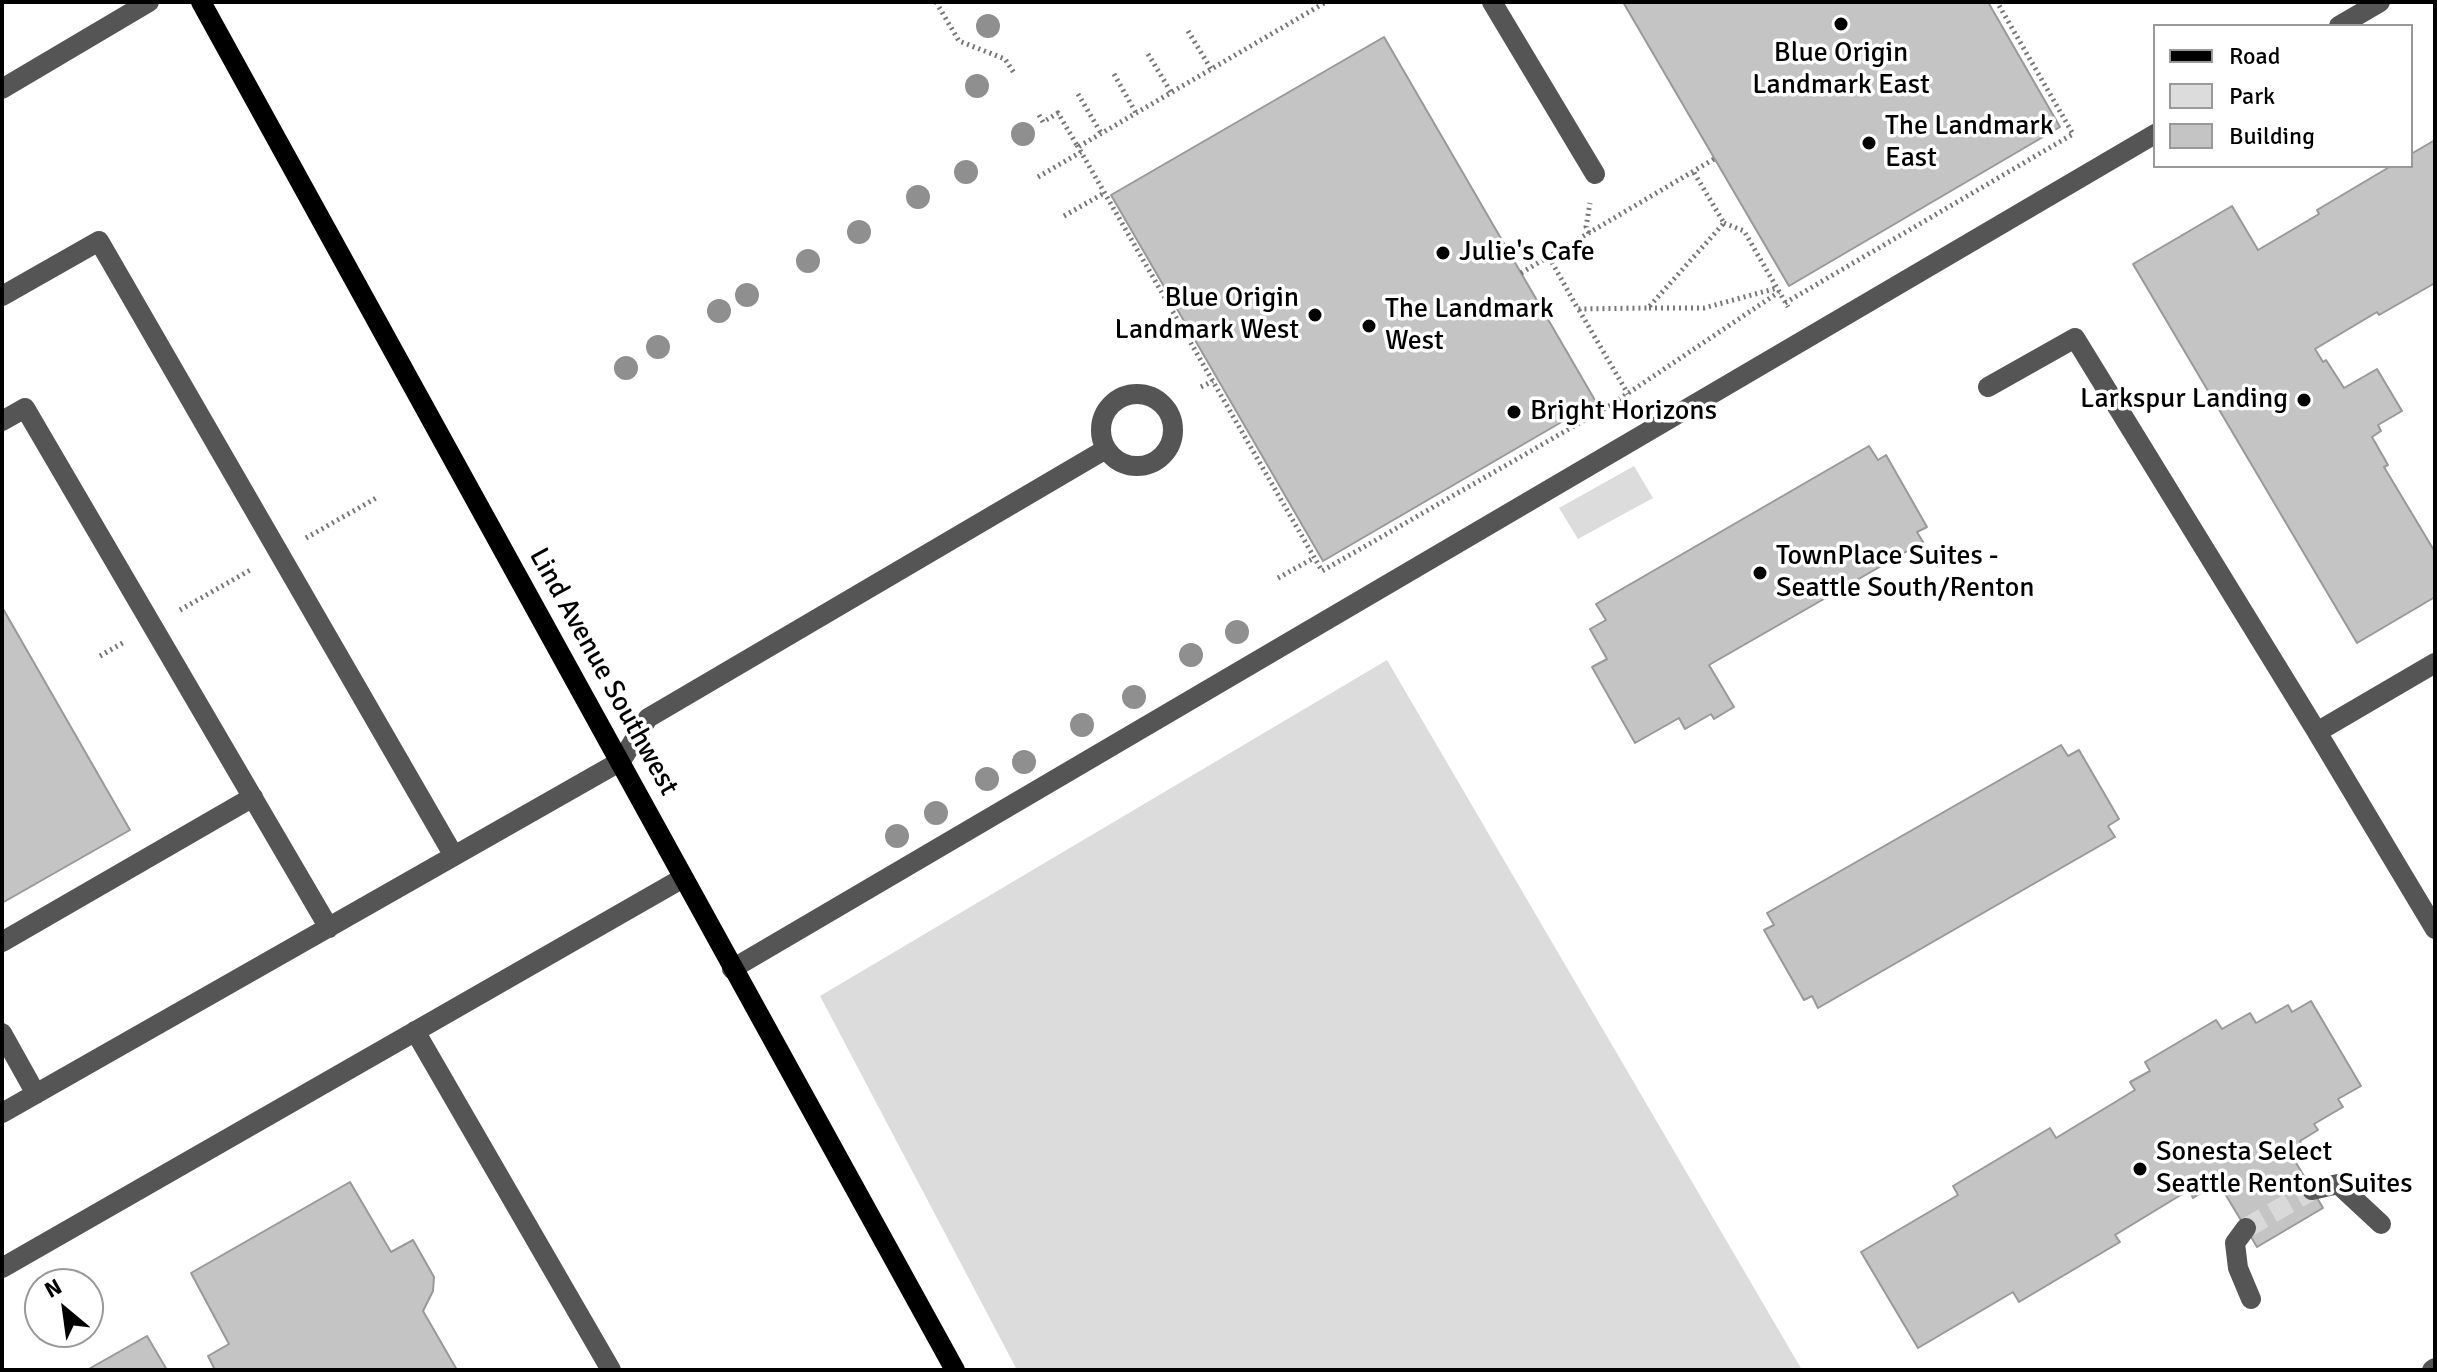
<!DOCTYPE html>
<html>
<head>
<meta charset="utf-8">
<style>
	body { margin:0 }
	#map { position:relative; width:2437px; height:1372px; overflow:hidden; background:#fff; font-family:Signika,sans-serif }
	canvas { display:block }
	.frame { position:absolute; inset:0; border:4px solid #000; pointer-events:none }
	.legend { position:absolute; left:2153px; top:24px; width:260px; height:144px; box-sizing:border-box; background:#fff; border:2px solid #999; margin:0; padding:10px 14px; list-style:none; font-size:24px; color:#000 }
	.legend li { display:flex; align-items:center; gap:16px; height:40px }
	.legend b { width:40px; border:2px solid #999 }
	.north { position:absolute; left:24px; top:1268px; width:80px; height:80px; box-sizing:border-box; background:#fff; border:2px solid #999; border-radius:50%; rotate:331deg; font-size:22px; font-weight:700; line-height:32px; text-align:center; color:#000 }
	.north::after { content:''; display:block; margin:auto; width:28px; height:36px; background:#000; clip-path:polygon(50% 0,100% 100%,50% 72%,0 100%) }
</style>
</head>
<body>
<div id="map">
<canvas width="2437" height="1372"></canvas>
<div class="frame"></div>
<ul class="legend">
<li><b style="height:10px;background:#000"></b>Road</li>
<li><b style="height:22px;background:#dcdcdc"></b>Park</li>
<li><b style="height:22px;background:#c4c4c4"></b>Building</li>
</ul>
<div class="north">N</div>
</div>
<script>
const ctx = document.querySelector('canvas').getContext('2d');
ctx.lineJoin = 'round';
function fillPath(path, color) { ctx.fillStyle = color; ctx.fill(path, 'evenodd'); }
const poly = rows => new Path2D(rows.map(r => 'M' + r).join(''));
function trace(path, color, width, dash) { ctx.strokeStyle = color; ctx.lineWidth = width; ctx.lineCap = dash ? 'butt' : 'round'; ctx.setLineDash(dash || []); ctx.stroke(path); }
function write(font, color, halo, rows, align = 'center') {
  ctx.font = font + ' Signika,sans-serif'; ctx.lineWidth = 7; ctx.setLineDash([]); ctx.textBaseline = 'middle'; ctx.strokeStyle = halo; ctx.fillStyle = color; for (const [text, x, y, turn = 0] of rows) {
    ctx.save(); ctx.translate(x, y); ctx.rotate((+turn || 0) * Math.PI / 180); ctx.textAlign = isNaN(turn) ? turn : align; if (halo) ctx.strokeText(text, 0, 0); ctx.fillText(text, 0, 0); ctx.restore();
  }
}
fillPath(poly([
	[1634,466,1653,498,1578,539,1559,508],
	[1387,660,1802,1370,1017,1370,820,996]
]), '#dcdcdc');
const building = poly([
	[1623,2,1988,2,2060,127,1789,286,1623,2],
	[1384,37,1596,402,1323,561,1111,195,1384,37],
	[2435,140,2435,283,2379,315,2377,312,2315,349,2323,362,2326,360,2344,388,2377,369,2402,411,2378,425,2381,431,2372,437,2388,465,2384,467,2435,552,2435,597,2357,643,2133,264,2232,206,2258,250,2319,214,2317,210,2391,166,2411,166,2411,154,2435,140],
	[1869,446,1878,460,1886,455,1927,527,1917,532,1923,542,1709,665,1734,707,1714,719,1711,714,1685,729,1679,718,1635,743,1592,667,1607,659,1590,629,1606,620,1596,604,1869,446],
	[2,607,130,830,2,903,2,607],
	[2061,745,2068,756,2079,750,2119,819,2108,826,2115,837,1818,1008,1812,996,1804,1000,1764,930,1774,925,1767,913,2061,745],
	[2311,1001,2361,1086,2338,1099,2343,1107,2314,1124,2318,1130,2300,1141,2304,1149,2292,1156,2323,1208,2257,1247,2218,1182,2193,1198,2189,1190,2115,1235,2120,1242,2019,1302,2013,1292,1918,1348,1861,1252,1958,1195,1953,1186,2050,1128,2056,1138,2135,1090,2130,1082,2150,1071,2145,1062,2216,1020,2222,1029,2250,1013,2256,1023,2288,1005,2292,1012,2311,1001],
	[350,1182,391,1252,413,1240,434,1277,433,1291,423,1311,457,1370,215,1370,208,1356,229,1344,191,1273,350,1182],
	[147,1336,167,1370,87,1370,147,1336]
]);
fillPath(building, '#c4c4c4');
trace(building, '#999', 2);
trace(poly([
	[2246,1228,2312,1190]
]), '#d9d9d9', 20, [20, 10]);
trace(poly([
	[936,2,959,41,1005,59,1014,73],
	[1188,31,1211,69],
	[1148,54,1171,92],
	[1114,74,1136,113],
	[1078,94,1101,133],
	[1039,115,1043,122,1058,113,1078,147,1326,2],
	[1077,145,1322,571,1609,406,1779,292],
	[1038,177,1081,152],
	[1064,216,1104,193],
	[1724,223,1744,231,1788,307],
	[1589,233,1586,227,1590,203],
	[1549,257,1578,309,1648,308,1724,223,1693,171],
	[1521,273,1714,159],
	[1785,303,2073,134,1997,2],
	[1649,308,1704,308,1777,288],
	[1579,310,1628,394],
	[1201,387,1213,381],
	[306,538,378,497],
	[1278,578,1314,558],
	[180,610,252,569],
	[100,656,126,641]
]), '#777', 5, [2, 4]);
trace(poly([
	[1492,2,1595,174],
	[2339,26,2380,2],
	[2,89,149,2],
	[2,296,99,241,454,856],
	[1988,387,2075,338,2317,732,2435,663],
	'1101 430a36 36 0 1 1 72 0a36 36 0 1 1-72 0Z',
	[2,421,25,408,329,928],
	[2317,732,2435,929],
	[2,942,253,797],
	[732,969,2155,134],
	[415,1031,611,1370],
	[2,1033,36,1094],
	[2,1113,621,761,648,718,1106,449],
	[2312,1190,2338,1184,2381,1224],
	[2246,1228,2235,1243,2238,1268,2251,1299],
	[2,1268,683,878],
	[2432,1370,2435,1368]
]), '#555', 20);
trace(poly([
	[201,2,955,1370]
]), '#000', 20);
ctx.fillStyle = '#8f8f8f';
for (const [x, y] of [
	[988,26],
	[977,86],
	[1023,134],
	[966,172],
	[918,197],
	[859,232],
	[808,261],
	[747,295],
	[719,311],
	[658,347],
	[626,368],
	[1237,632],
	[1191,655],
	[1134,697],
	[1082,725],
	[1024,762],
	[987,779],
	[936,813],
	[897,836]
]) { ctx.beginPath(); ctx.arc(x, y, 12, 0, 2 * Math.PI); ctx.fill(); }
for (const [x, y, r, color] of [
	[1841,24,8,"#000"],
	[1869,143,8,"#000"],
	[1443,253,8,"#000"],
	[1315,315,8,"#000"],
	[1369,326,8,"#000"],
	[2304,400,8,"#000"],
	[1514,412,8,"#000"],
	[1760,573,8,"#000"],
	[2140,1169,8,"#000"]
]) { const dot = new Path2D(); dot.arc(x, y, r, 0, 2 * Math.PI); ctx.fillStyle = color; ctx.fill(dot); trace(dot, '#fff', 3); }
write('28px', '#000', '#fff', [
	["Blue Origin",1841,54,"center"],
	["Landmark East",1841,86,"center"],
	["The Landmark",1885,127],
	["East",1885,159],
	["Julie's Cafe",1459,253],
	["Blue Origin",1299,299,"right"],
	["Landmark West",1299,331,"right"],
	["The Landmark",1385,310],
	["West",1385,342],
	["Larkspur Landing",2288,400,"right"],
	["Bright Horizons",1530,412],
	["TownPlace Suites -",1776,557],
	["Seattle South/Renton",1776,589],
	["Sonesta Select",2156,1153],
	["Seattle Renton Suites",2156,1185]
], 'left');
write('28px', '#000', '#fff', [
	["Lind Avenue Southwest",603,672,61]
]);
</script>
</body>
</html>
